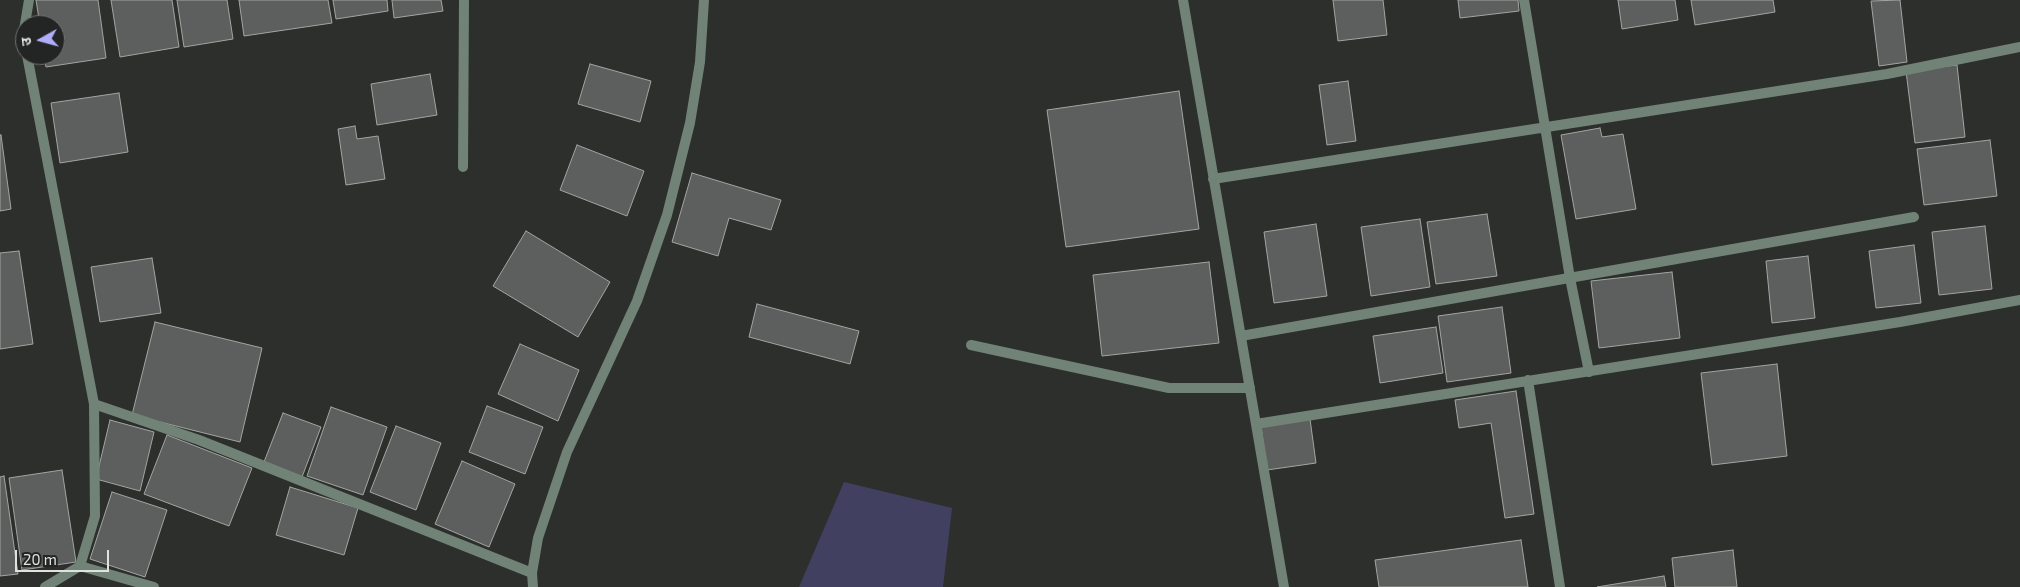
<!DOCTYPE html>
<html>
<head>
<meta charset="utf-8">
<style>
	body { margin:0 }
	#map { position:relative; width:2020px; height:587px; overflow:hidden; background:#2d2f2d; font-family:"Exo 2","Noto Sans Devanagari",sans-serif }
	canvas { display:block }
	.north { position:absolute; left:15px; top:15px; width:50px; height:50px; box-sizing:border-box; background:#232524; border:1px solid #6f7170; border-radius:50%; rotate:263deg; font-size:14px; font-weight:700; line-height:20px; text-align:center; color:#e0e2e1 }
	.north::after { content:''; display:block; margin:auto; width:18px; height:22px; background:#b0aefa; clip-path:polygon(50% 0,100% 100%,50% 72%,0 100%) }
	.scale { position:absolute; left:15px; top:550px; width:94px; height:22px; box-sizing:border-box; border:2px solid #e0e2e1; border-top:0; padding-left:6px; font-size:15px; line-height:18px; white-space:nowrap; color:#e0e2e1; -webkit-text-stroke:4px #232524; paint-order:stroke }
</style>
</head>
<body>
<div id="map">
<canvas width="2020" height="587"></canvas>
<div class="north">उ</div>
<div class="scale">20 m</div>
</div>
<script>
const ctx = document.querySelector('canvas').getContext('2d');
ctx.lineJoin = 'round';
function fillPath(path, color) { ctx.fillStyle = color; ctx.fill(path, 'evenodd'); }
const poly = rows => new Path2D(rows.map(r => 'M' + r).join(''));
function trace(path, color, width, dash) { ctx.strokeStyle = color; ctx.lineWidth = width; ctx.lineCap = dash ? 'butt' : 'round'; ctx.setLineDash(dash || []); ctx.stroke(path); }
fillPath(poly([
	[844,482,952,508,943,587,799,587]
]), '#414061');
const building = poly([
	[36,0,98,0,106,58,46,67,44,55,55,55,55,25,40,25,36,0],
	[111,0,172,0,179,47,120,57,111,0],
	[177,0,227,0,233,39,184,47,177,0],
	[239,0,328,0,332,23,244,36,239,0],
	[333,0,387,0,388,11,336,19,333,0],
	[392,0,441,0,443,11,394,18,392,0],
	[1333,0,1383,0,1387,35,1338,41,1333,0],
	[1458,0,1518,0,1519,11,1460,18,1458,0],
	[1618,0,1675,0,1678,20,1622,29,1618,0],
	[1691,0,1773,0,1775,12,1695,25,1691,0],
	[1900,0,1907,62,1879,66,1871,1,1900,0],
	[590,64,651,81,640,122,578,104,590,64],
	[1957,65,1965,137,1915,143,1906,71,1957,65],
	[430,74,437,115,377,125,371,84,430,74],
	[1348,81,1356,141,1327,145,1319,85,1348,81],
	[1179,91,1199,229,1066,247,1047,110,1179,91],
	[119,93,128,152,60,163,51,103,119,93],
	[355,126,357,139,378,136,385,179,346,185,338,129,355,126],
	[1600,128,1602,137,1623,134,1636,209,1576,219,1561,135,1600,128],
	[1,135,11,209,0,211,0,135,1,135],
	[1990,140,1997,196,1924,205,1917,149,1990,140],
	[577,145,644,171,627,216,560,190,577,145],
	[692,173,781,200,771,230,729,218,718,256,672,242,692,173],
	[1487,214,1497,276,1436,284,1427,222,1487,214],
	[1420,219,1430,287,1371,296,1361,227,1420,219],
	[1316,224,1327,296,1274,303,1264,232,1316,224],
	[1985,226,1992,289,1939,295,1932,232,1985,226],
	[526,231,610,282,578,337,493,286,526,231],
	[1914,245,1921,303,1876,308,1869,251,1914,245],
	[19,251,33,344,0,349,0,253,19,251],
	[1808,256,1815,318,1772,323,1766,261,1808,256],
	[152,258,161,313,100,322,91,267,152,258],
	[1209,262,1219,343,1102,356,1093,275,1209,262],
	[1672,272,1680,338,1599,348,1591,281,1672,272],
	[757,304,859,331,850,364,749,337,757,304],
	[1502,307,1511,373,1447,382,1438,316,1502,307],
	[155,322,262,348,240,442,132,415,155,322],
	[1436,327,1443,373,1380,383,1373,336,1436,327],
	[520,344,579,370,558,421,498,394,520,344],
	[1777,364,1787,456,1712,465,1701,373,1777,364],
	[1516,391,1534,514,1505,518,1491,423,1459,428,1455,400,1516,391],
	[487,406,543,427,525,474,469,452,487,406],
	[331,407,387,427,363,495,307,476,331,407],
	[283,413,321,427,302,477,264,462,283,413],
	[1310,419,1316,463,1267,470,1261,426,1310,419],
	[110,420,154,432,140,491,96,479,110,420],
	[396,426,441,443,416,510,370,492,396,426],
	[167,435,252,468,229,526,144,494,167,435],
	[462,461,515,484,489,547,435,524,462,461],
	[62,470,76,562,22,570,9,478,62,470],
	[4,476,18,574,0,576,0,477,4,476],
	[290,487,358,508,344,555,276,535,290,487],
	[112,492,167,510,145,577,90,559,112,492],
	[1521,540,1528,587,1379,587,1375,560,1521,540],
	[1733,550,1737,587,1675,587,1672,558,1733,550],
	[1664,576,1666,587,1597,587,1664,576]
]);
fillPath(building, '#5c5f5d');
trace(building, '#a3a5a3', 1);
trace(poly([
	[971,345,1169,388,1250,388]
]), '#708376', 10);
trace(poly([
	[1183,0,1284,587],
	[1524,0,1570,278,1589,372],
	[25,46,23,36,29,0],
	[27,55,94,404,95,516,80,566,45,587],
	[463,167,464,0],
	[1213,179,1887,74,2020,47],
	[1241,336,1914,217],
	[1528,380,1560,587],
	[94,404,199,440,532,573],
	[1256,424,1900,322,2020,300],
	[80,566,154,587],
	[533,587,532,573,538,538,567,452,637,301,667,215,690,123,700,62,704,0]
]), '#708376', 10);
</script>
</body>
</html>
